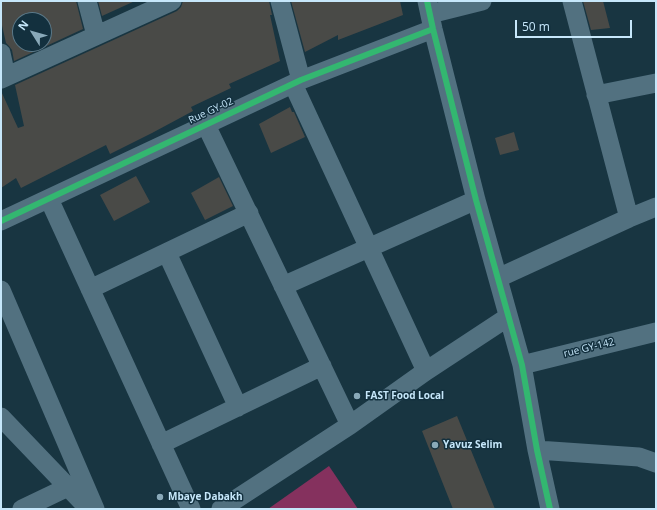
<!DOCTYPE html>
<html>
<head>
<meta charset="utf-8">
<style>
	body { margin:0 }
	#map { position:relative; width:657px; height:510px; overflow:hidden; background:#183541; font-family:"Open Sans",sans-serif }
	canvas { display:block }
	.frame { position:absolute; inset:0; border:2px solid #c6e7fa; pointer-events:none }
	.north { position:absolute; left:12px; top:12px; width:40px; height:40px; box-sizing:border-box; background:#13303e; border:1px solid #5b7989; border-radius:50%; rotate:307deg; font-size:11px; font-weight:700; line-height:16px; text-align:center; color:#c6e7fa }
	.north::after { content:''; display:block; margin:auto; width:14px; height:18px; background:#89a9b9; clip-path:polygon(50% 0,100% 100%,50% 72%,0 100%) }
	.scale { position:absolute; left:515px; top:20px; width:117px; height:18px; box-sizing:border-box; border:2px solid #c6e7fa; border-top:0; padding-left:5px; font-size:12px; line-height:14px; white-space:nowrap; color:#c6e7fa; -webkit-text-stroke:3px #13303e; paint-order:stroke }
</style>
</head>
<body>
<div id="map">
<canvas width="657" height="510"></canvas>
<div class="frame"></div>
<div class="north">N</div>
<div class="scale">50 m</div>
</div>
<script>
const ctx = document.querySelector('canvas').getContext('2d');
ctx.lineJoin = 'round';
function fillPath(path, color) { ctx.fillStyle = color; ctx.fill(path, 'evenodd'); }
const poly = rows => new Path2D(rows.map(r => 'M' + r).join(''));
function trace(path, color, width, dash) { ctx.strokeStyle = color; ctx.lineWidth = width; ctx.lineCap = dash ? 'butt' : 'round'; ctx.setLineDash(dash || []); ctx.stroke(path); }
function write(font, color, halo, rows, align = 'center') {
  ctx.font = font + ' "Open Sans",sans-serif'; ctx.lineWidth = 3; ctx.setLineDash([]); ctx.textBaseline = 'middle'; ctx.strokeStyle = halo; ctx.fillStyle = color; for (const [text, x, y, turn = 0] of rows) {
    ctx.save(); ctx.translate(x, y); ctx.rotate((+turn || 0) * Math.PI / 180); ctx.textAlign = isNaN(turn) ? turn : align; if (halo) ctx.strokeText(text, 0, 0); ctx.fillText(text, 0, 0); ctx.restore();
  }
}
fillPath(poly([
	[329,466,358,509,268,509]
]), '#85315e');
fillPath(poly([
	[1,1,76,1,83,29,14,61,12,50,9,46,6,43,1,21],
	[20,20,44,20,44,44,20,44],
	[98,1,135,1,102,16],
	[183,1,269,1,272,15,270,15,280,61,229,84,231,88,191,107,193,111,152,133,110,154,106,145,21,188,16,178,1,188,1,91,18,128,24,126,15,85,177,11,181,7],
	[291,1,400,1,403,15,338,40,338,35,305,52],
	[583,1,603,1,610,28,591,30],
	[290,107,292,112,294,112,305,137,271,153,259,124],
	[514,132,519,150,500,155,495,138],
	[136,176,150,202,114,221,100,195],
	[219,177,233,206,205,220,191,193],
	[457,416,495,509,453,509,422,431]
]), '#494a47');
trace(poly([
	[87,1,96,35],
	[280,1,301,80],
	[427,1,433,29,476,200,522,365,537,450,550,509],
	[572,1,629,218],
	[430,14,482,1],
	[1,53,6,76],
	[1,79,172,1],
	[293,84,426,371],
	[596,95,656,83],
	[206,125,350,425],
	[49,199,191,509],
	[1,221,301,80,433,29],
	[167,253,238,407],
	[498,278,629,218,656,207],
	[283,286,476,200],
	[90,289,249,213],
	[1,290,95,509],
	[522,365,656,332],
	[1,417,89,509],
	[161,444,322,366],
	[537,450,639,457,656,463],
	[22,509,68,487],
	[221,509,350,425,426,371,508,317]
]), '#527180', 19);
trace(poly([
	[427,1,433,29,476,200,522,365,537,450,550,509],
	[1,221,301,80,433,29]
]), '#33b770', 6);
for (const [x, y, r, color] of [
	[357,396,4,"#89a9b9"],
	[435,445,4,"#89a9b9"],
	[160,497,4,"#89a9b9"]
]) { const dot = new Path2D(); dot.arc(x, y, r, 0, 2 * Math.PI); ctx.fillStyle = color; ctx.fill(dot); trace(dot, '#13303e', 1.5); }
write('10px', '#c6e7fa', '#13303e', [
	["Rue GY-02",211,111,-25],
	["rue GY-142",589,348,-14]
]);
write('bold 10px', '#c6e7fa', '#13303e', [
	["FAST Food Local",365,396],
	["Yavuz Selim",443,445],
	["Mbaye Dabakh",168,497]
], 'left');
</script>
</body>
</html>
